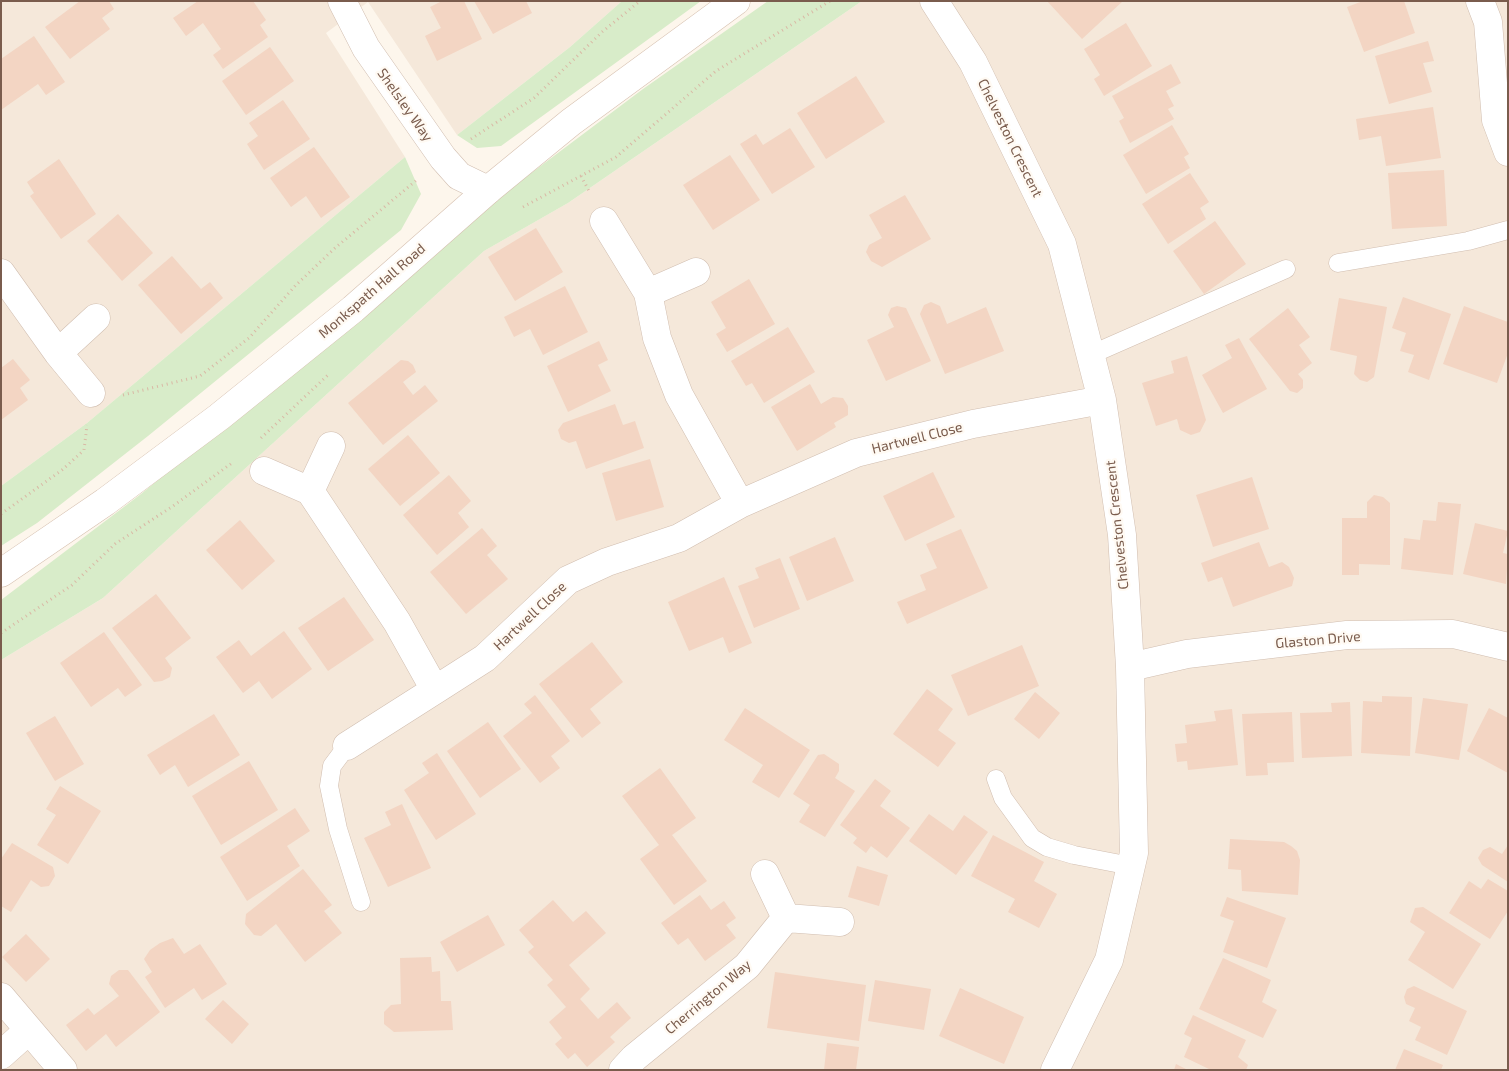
<!DOCTYPE html>
<html>
<head>
<meta charset="utf-8">
<style>
	body { margin:0 }
	#map { position:relative; width:1509px; height:1071px; overflow:hidden; background:#fdf6ec; font-family:"Exo 2",sans-serif }
	canvas { display:block }
	.frame { position:absolute; inset:0; border:2px solid #7a5c4d; pointer-events:none }
</style>
</head>
<body>
<div id="map">
<canvas width="1509" height="1071"></canvas>
<div class="frame"></div>
</div>
<script>
const ctx = document.querySelector('canvas').getContext('2d');
ctx.lineJoin = 'round';
function fillPath(path, color) { ctx.fillStyle = color; ctx.fill(path, 'evenodd'); }
const poly = rows => new Path2D(rows.map(r => 'M' + r).join(''));
function trace(path, color, width, dash) { ctx.strokeStyle = color; ctx.lineWidth = width; ctx.lineCap = dash ? 'butt' : 'round'; ctx.setLineDash(dash || []); ctx.stroke(path); }
function write(font, color, halo, rows, align = 'center') {
  ctx.font = font + ' "Exo 2",sans-serif'; ctx.lineWidth = 4.5; ctx.setLineDash([]); ctx.textBaseline = 'middle'; ctx.strokeStyle = halo; ctx.fillStyle = color; for (const [text, x, y, turn = 0] of rows) {
    ctx.save(); ctx.translate(x, y); ctx.rotate((+turn || 0) * Math.PI / 180); ctx.textAlign = isNaN(turn) ? turn : align; if (halo) ctx.strokeText(text, 0, 0); ctx.fillText(text, 0, 0); ctx.restore();
  }
}
fillPath(poly([
	[1,1,622,1,570,47,457,135,368,2,326,33,405,157,87,423,1,486],
	[862,1,1508,1,1508,1070,1,1070,1,660,103,598,484,251,568,203]
]), '#f5e8da');
fillPath(poly([
	[622,1,701,1,501,146,477,148,457,135,570,47],
	[768,1,862,1,568,203,484,251,103,598,1,660,1,600,141,494,510,189,643,89],
	[405,157,421,194,401,230,148,436,37,523,1,546,1,486,87,423]
]), '#d8ecc9');
fillPath(poly([
	[80,1,109,1,114,9,102,18,110,29,70,59,45,27],
	[198,1,253,1,266,20,260,25,268,37,223,69,213,55,221,49,203,23,186,36,173,18],
	[442,1,464,1,482,39,437,61,425,36,441,28,430,7],
	[474,1,526,1,532,13,493,34],
	[1047,1,1123,1,1082,39],
	[1363,1,1404,1,1415,33,1364,52,1347,7],
	[1126,23,1152,66,1104,96,1094,79,1100,75,1084,49],
	[34,36,65,82,46,95,38,84,1,110,1,59],
	[1428,41,1434,61,1423,63,1432,92,1389,104,1375,56],
	[270,47,294,81,246,115,222,81],
	[1171,64,1181,83,1166,91,1174,106,1168,109,1174,119,1130,143,1119,121,1124,118,1112,96],
	[856,76,885,122,826,159,797,113],
	[283,100,310,139,264,170,247,144,258,136,249,123],
	[1433,107,1441,158,1386,166,1381,136,1359,140,1356,119],
	[1172,125,1189,154,1184,157,1190,168,1146,194,1123,155],
	[790,128,815,167,772,194,740,144,756,134,763,145],
	[314,147,350,197,321,218,306,196,291,207,270,178],
	[730,155,760,200,713,230,683,185],
	[59,159,96,214,61,239,30,196,34,193,27,182],
	[1444,170,1447,226,1392,229,1388,173],
	[1190,173,1209,202,1200,208,1206,219,1168,244,1142,204],
	[905,195,931,239,882,267,871,261,866,252,869,245,882,238,869,215],
	[118,214,153,253,122,281,87,241],
	[1215,221,1246,264,1204,294,1173,251],
	[536,228,563,272,515,301,488,257],
	[172,256,201,289,210,282,223,298,181,334,138,285],
	[749,279,775,324,727,352,716,334,726,328,711,302],
	[565,286,588,332,543,355,530,329,514,337,504,317],
	[1403,297,1451,314,1429,380,1408,372,1414,355,1400,351,1406,333,1392,328],
	[1339,298,1387,307,1374,377,1367,382,1360,380,1354,374,1357,356,1330,350],
	[931,302,940,306,947,324,986,307,1004,351,945,374,920,314,924,305],
	[897,306,906,308,931,361,886,381,867,340,894,327,888,315,891,308],
	[1464,306,1508,322,1508,353,1497,383,1443,364],
	[1288,308,1310,337,1299,345,1312,363,1298,374,1303,380,1303,388,1297,393,1290,391,1249,339],
	[788,327,815,372,764,403,752,383,746,386,731,361],
	[1239,338,1267,389,1223,413,1202,375,1232,358,1225,345],
	[599,341,608,360,598,365,611,391,568,412,547,366],
	[1187,356,1206,420,1200,432,1191,435,1180,430,1177,419,1156,426,1142,383,1174,373,1171,361],
	[13,359,30,380,20,388,28,400,1,420,1,368],
	[401,360,408,361,413,365,416,372,403,382,413,395,425,385,438,401,383,445,348,403],
	[810,384,821,404,833,397,843,398,848,406,848,415,834,423,836,427,797,451,771,407],
	[615,404,623,425,635,421,644,448,586,469,576,441,569,443,561,439,558,430,563,423],
	[408,435,440,473,400,506,368,469],
	[650,459,664,507,616,521,602,473],
	[933,472,955,517,905,541,883,496],
	[449,475,471,501,458,513,469,527,437,555,403,515],
	[1252,477,1269,529,1213,547,1196,495],
	[1374,495,1383,497,1390,503,1390,565,1359,564,1359,575,1342,575,1342,518,1367,518,1367,502],
	[1438,502,1461,504,1453,575,1401,569,1404,538,1420,540,1423,520,1436,521],
	[240,520,275,561,242,590,206,550],
	[1475,523,1508,531,1503,553,1508,554,1506,584,1463,574],
	[482,528,497,546,487,555,508,579,466,614,430,572],
	[961,529,988,588,907,624,897,602,926,590,920,575,937,568,926,544],
	[835,537,854,581,807,601,789,557],
	[1259,542,1269,567,1282,562,1289,567,1294,578,1292,586,1233,607,1222,577,1208,582,1201,563],
	[780,558,800,609,754,628,738,586,759,578,755,568],
	[724,577,752,643,729,653,723,637,689,651,668,602],
	[156,594,191,638,165,658,172,668,170,677,162,681,154,682,112,628],
	[344,597,374,640,328,671,298,628],
	[284,631,312,669,272,699,259,681,243,693,216,657,239,640,251,656],
	[104,632,142,685,125,697,118,688,91,707,60,663],
	[592,642,623,682,590,709,601,723,582,738,539,684],
	[1022,645,1039,686,968,716,951,675],
	[927,689,953,709,938,730,956,743,938,767,893,734],
	[1035,692,1060,713,1039,739,1014,719],
	[535,695,570,741,551,756,560,768,540,783,503,736,532,713,524,704],
	[1382,696,1412,697,1410,756,1361,753,1363,701,1382,702],
	[1423,698,1468,704,1459,760,1415,753],
	[1350,702,1352,756,1302,758,1300,713,1332,712,1331,703],
	[745,708,810,750,779,798,752,782,763,765,724,740],
	[1489,708,1508,718,1508,773,1467,751],
	[1232,709,1238,765,1188,770,1187,761,1177,762,1175,744,1187,743,1185,725,1216,721,1214,711],
	[1292,712,1294,762,1267,763,1268,775,1246,776,1242,714],
	[214,714,240,755,188,787,175,765,160,775,147,755],
	[55,716,84,764,55,781,26,733],
	[488,722,521,769,480,798,447,751],
	[437,753,476,814,436,840,404,790,429,773,422,763],
	[824,754,839,764,839,771,835,778,855,791,825,837,799,822,810,805,793,794,818,755],
	[249,761,278,810,221,845,192,796],
	[660,768,696,818,672,835,707,881,674,905,640,859,659,845,622,796],
	[875,779,891,791,880,806,910,828,887,858,871,846,866,853,853,843,857,838,840,825],
	[60,786,101,811,68,864,37,845,56,815,46,809],
	[402,804,431,868,388,887,364,838,391,825,385,812],
	[295,808,310,831,287,846,300,866,247,901,220,857],
	[929,814,953,831,964,815,988,832,956,875,909,841],
	[993,835,1044,862,1034,881,1057,894,1039,928,1008,912,1015,899,971,876],
	[1230,839,1284,842,1291,846,1297,851,1300,860,1298,895,1242,891,1241,870,1228,869],
	[12,843,53,867,55,876,49,886,41,887,31,880,11,912,1,906,1,859],
	[1508,845,1508,882,1482,865,1478,858,1483,850,1490,847,1502,854],
	[857,866,888,875,879,906,848,897],
	[303,869,332,905,324,911,342,933,305,962,276,924,261,936,254,935,245,924,246,914],
	[1488,879,1508,891,1508,911,1490,939,1449,913,1469,881,1481,889],
	[700,895,711,910,724,901,736,918,726,925,736,938,705,961,688,938,678,945,661,923],
	[1227,897,1286,918,1267,968,1223,952,1234,921,1220,916],
	[553,900,573,922,586,911,606,933,569,965,590,989,580,999,598,1019,617,1002,631,1018,610,1037,615,1042,587,1067,575,1053,568,1059,555,1044,562,1038,549,1022,566,1007,547,985,553,980,528,952,534,947,519,930],
	[1423,907,1481,944,1453,989,1408,960,1425,932,1410,922,1415,908],
	[488,915,505,945,457,972,440,942],
	[26,934,50,959,26,982,2,957],
	[173,938,184,954,200,944,227,984,202,1000,194,988,165,1008,145,977,152,972,144,959,150,950,160,943],
	[431,957,432,972,440,971,441,1001,451,1001,453,1030,394,1032,384,1024,384,1012,391,1005,401,1004,400,958],
	[1223,958,1271,980,1262,1002,1277,1010,1263,1038,1199,1009],
	[119,970,128,970,160,1012,116,1047,106,1034,86,1051,66,1025,88,1008,94,1015,119,996,109,984,111,976],
	[775,972,866,985,859,1041,767,1028],
	[875,980,931,989,924,1030,868,1021],
	[1414,986,1467,1011,1447,1055,1415,1040,1421,1027,1409,1021,1415,1008,1406,1004,1404,997,1407,989],
	[960,988,1024,1017,1004,1064,939,1036],
	[223,1000,249,1024,232,1044,205,1019],
	[1193,1015,1246,1040,1238,1057,1248,1065,1246,1070,1211,1070,1184,1057,1192,1038,1184,1034],
	[827,1043,859,1047,856,1070,824,1070],
	[1404,1049,1443,1065,1441,1070,1395,1070],
	[1176,1064,1188,1070,1174,1070]
]), '#f3d5c3');
const lane = poly([
	[1338,263,1468,241,1508,230],
	[1090,355,1286,269],
	[347,746,332,766,329,786,338,829,361,902],
	[996,779,1003,798,1032,838,1047,847,1074,855,1131,866]
]);
const street = poly([
	[342,1,366,48,443,158,459,176,488,190],
	[934,1,973,62,1062,244,1102,400,1122,535,1130,667,1134,853,1109,960,1055,1070],
	[1480,1,1488,22,1496,120,1508,152],
	[604,221,648,293,657,338,679,395,740,504],
	[1,273,58,353,91,393],
	[648,293,696,272],
	[58,353,96,318],
	[264,471,310,491,397,622,435,690,485,658,568,580,607,562,679,538,740,504,856,453,973,424,1102,400],
	[310,491,331,446],
	[1130,667,1187,654,1347,635,1453,634,1508,647],
	[347,746,435,690],
	[786,918,840,922],
	[1,997,63,1070],
	[1,1055,29,1030],
	[623,1070,634,1058,747,966,786,918,765,874]
]);
const secondary = poly([
	[1,573,105,502,219,417,353,309,488,190,571,122,736,1]
]);
trace(lane, '#d1beb0', 19);
trace(street, '#d1beb0', 29);
trace(secondary, '#d6c0b0', 29);
trace(poly([
	[471,139,534,98,602,32,640,1],
	[581,176,589,191],
	[523,207,616,157,716,71,830,1],
	[123,395,200,376,249,338,296,285,335,248,418,179],
	[261,438,329,374],
	[1,514,62,470,84,450,87,425],
	[1,633,72,585,115,544,173,506,232,463]
]), '#d9b8a5', 3, [1, 4]);
trace(lane, '#fff', 18);
trace(street, '#fff', 28);
trace(secondary, '#fff', 28);
write('14px', '#7a5c4d', '#fffaf3', [
	["Shelsley Way",405,105,55],
	["Chelveston Crescent",1010,138,64],
	["Monkspath Hall Road",372,291,-41],
	["Hartwell Close",917,438,-14],
	["Chelveston Crescent",1117,525,-96],
	["Hartwell Close",530,616,-43],
	["Glaston Drive",1318,640,-5],
	["Cherrington Way",708,997,-40]
]);
</script>
</body>
</html>
